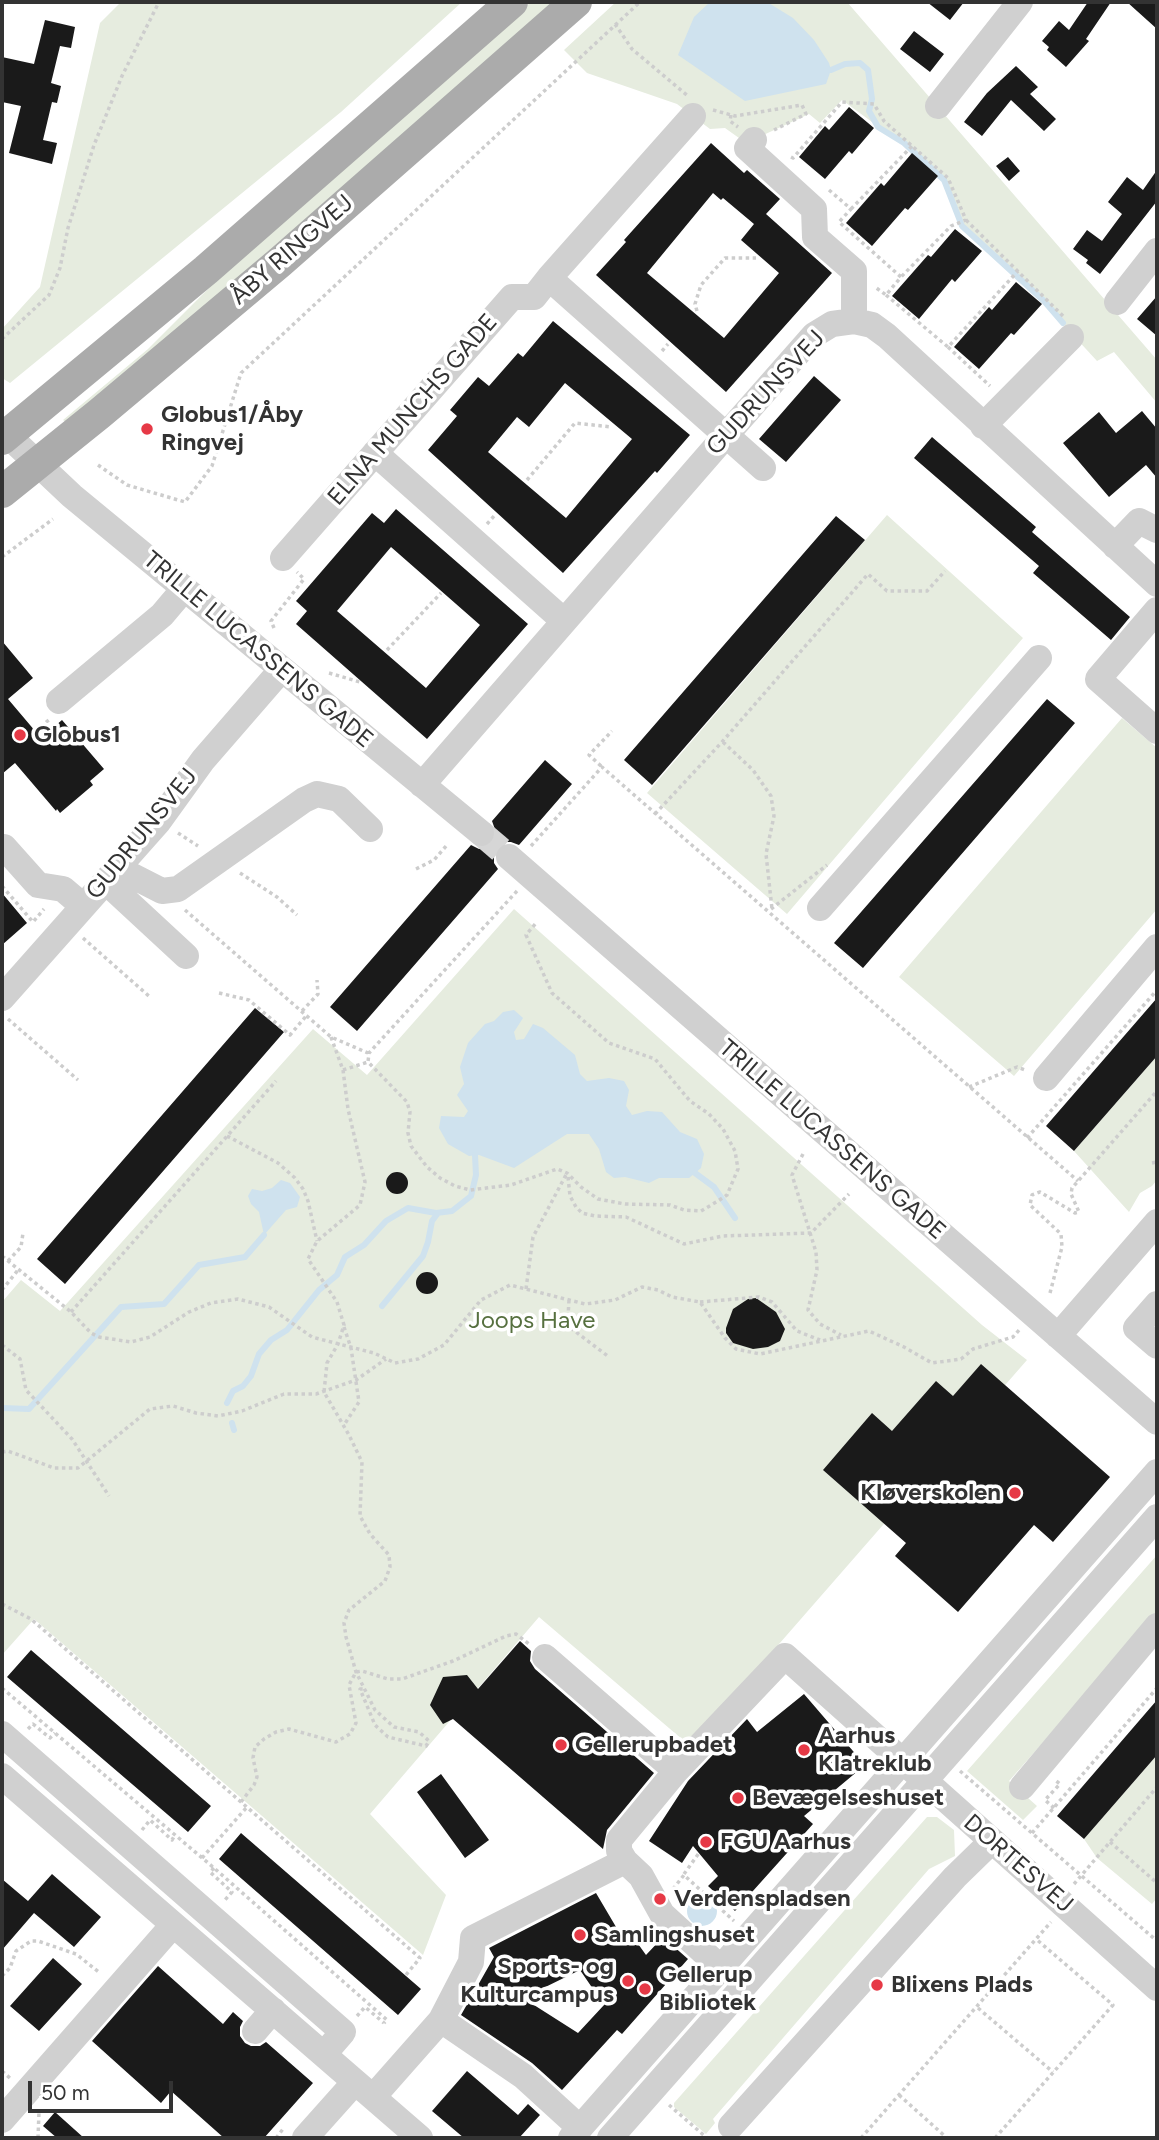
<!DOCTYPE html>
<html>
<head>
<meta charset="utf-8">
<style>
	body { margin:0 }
	#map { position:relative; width:1159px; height:2140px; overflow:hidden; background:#fff; font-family:Figtree,sans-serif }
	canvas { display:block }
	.frame { position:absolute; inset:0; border:4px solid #333; pointer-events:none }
	.scale { position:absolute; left:28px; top:2081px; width:145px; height:32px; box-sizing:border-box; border:4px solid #333; border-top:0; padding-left:9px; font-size:21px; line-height:24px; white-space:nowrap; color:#333; -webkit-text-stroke:5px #fff; paint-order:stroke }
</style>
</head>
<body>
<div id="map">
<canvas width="1159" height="2140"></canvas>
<div class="frame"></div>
<div class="scale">50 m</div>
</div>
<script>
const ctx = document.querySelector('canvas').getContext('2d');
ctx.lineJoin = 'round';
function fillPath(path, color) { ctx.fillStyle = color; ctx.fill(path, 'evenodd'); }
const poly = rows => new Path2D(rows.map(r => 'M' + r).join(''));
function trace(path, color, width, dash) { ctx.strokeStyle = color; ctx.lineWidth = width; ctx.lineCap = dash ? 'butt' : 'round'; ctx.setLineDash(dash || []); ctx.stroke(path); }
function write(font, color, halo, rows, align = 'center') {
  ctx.font = font + ' Figtree,sans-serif'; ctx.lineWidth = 7; ctx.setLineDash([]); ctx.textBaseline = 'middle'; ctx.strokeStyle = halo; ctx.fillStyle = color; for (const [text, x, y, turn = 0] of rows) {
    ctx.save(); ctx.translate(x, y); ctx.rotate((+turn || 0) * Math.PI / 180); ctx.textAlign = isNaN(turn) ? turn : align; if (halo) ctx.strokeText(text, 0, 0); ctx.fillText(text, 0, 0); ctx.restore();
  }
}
fillPath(poly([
	[121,2,462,2,341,112,10,383,2,378,2,329,40,287,100,23],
	[531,2,555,2,360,174,67,423,63,420,148,349,209,288,220,274],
	[616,2,847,2,1157,360,1157,403,1114,352,1097,361,1051,311,960,227,941,178,913,152,842,100,820,123,809,114,746,143,725,128,710,129,677,104,587,73,564,50],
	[887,515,1023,638,787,914,647,793],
	[1122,718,1157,748,1157,909,1014,1076,899,977],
	[514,909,982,1325,1027,1360,690,1746,539,1617,370,1814,446,1895,423,1955,34,1619,2,1655,2,1302,21,1280,60,1311,313,1029,367,1075],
	[1157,1056,1157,1180,1152,1186,1140,1193,1129,1212,1074,1151],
	[1157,1555,1157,1613,1009,1781,1037,1806,1023,1820,967,1771],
	[1157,1755,1157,1898,1152,1904,1097,1858,1084,1839],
	[927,1817,937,1817,954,1830,955,1856,929,1869,713,2119,715,2123,706,2134,674,2107,674,2103]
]), '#e6ecdf');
fillPath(poly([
	[710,2,767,2,793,18,814,40,829,63,831,70,826,84,745,101,678,55,694,17],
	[514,1010,523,1018,514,1032,516,1040,524,1039,533,1024,543,1028,575,1055,580,1074,587,1081,609,1078,624,1081,629,1090,626,1106,632,1115,647,1111,662,1112,680,1132,697,1139,704,1154,701,1168,689,1178,659,1178,649,1183,625,1177,614,1178,606,1172,599,1149,589,1134,567,1134,514,1168,479,1155,469,1156,448,1144,439,1128,441,1116,464,1117,468,1111,457,1095,464,1084,460,1067,468,1043,485,1024,494,1021,503,1012],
	[281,1180,290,1183,300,1197,297,1207,286,1210,264,1235,259,1212,251,1204,248,1196,252,1189,262,1191,272,1188],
	'687 1911a15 15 0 1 1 30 0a15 15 0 1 1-30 0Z'
]), '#cfe2ee');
trace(poly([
	[831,70,845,64,860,63,868,70,872,99,869,111,878,127,904,143,944,180,962,226,1044,301,1063,323],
	[695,1173,714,1187,735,1218],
	[382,1306,423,1256,428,1242,432,1221,438,1213],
	[227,1403,233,1391,243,1386,251,1376,259,1354,271,1340,287,1330,319,1290,337,1275,345,1257,364,1245,386,1221,408,1208,436,1213,452,1211,471,1196,476,1175,475,1155],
	[2,1408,29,1409,121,1307,164,1304,199,1265,245,1257,264,1235],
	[232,1423,234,1430]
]), '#cfe2ee', 6);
fillPath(poly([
	[927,2,964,2,950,20],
	[1088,2,1111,2,1086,39,1089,41,1066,67,1047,50,1049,47,1042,41,1059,21,1069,30],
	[1127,2,1157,2,1157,29],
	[45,20,75,27,71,48,60,46,51,83,61,86,57,103,52,102,43,140,57,143,52,164,9,153,21,106,2,102,2,57,34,64],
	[914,31,944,54,930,72,900,49],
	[1016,66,1038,87,1030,94,1056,119,1044,131,1011,100,982,136,964,122,987,93],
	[849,107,874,128,852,154,849,151,825,179,799,157,825,126,829,130],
	[711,143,744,173,747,170,780,199,766,214,832,273,726,392,596,275,626,242,624,240],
	[713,193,721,200,723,198,754,224,741,240,779,273,724,338,647,273],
	[912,153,938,176,908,210,905,208,872,246,846,223,881,183,884,186],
	[1008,157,1020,171,1009,181,996,166],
	[1157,170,1157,201,1100,274,1086,263,1088,260,1073,249,1087,230,1102,241,1122,214,1108,202,1127,177,1143,190],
	[955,229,982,251,955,282,952,279,919,319,892,296,928,255,931,257],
	[1016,282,1042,304,1014,335,1011,333,979,369,954,347,989,307,992,310],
	[1157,296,1157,336,1137,319],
	[553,321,690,435,657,473,655,471,563,573,428,450,457,416,450,410,478,377,489,386,518,353,523,357],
	[565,383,632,439,566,518,488,452,517,417,529,427],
	[814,376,841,400,786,462,759,439],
	[1142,411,1157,429,1157,478,1146,465,1109,497,1063,443,1099,412,1116,433],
	[932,437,1036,527,1032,532,1130,617,1111,640,1033,573,1039,566,914,458],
	[396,509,528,624,427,739,296,624,307,611,296,601,372,513,384,523],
	[391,547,480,625,426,688,337,611],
	[836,516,865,540,652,785,624,760],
	[2,641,33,678,8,699,41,738,62,720,104,769,90,781,93,785,60,813,57,809,56,811,15,763,2,774],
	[1047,699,1075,723,863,968,834,943],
	[545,760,572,784,519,845,511,842,505,842,498,846,494,855,494,863,498,869,357,1031,330,1007,471,845,479,849,487,847,493,843,497,835,492,821],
	[2,893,27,923,2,945],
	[1157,998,1157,1056,1074,1151,1046,1126],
	[255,1008,284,1032,65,1284,37,1259],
	'386 1183a11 11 0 1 1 22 0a11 11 0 1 1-22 0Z',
	'416 1283a11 11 0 1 1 22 0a11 11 0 1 1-22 0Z',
	[756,1298,776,1312,785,1329,780,1341,768,1347,753,1349,733,1343,726,1333,726,1328,733,1309,748,1299],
	[981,1364,1110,1477,1053,1542,1034,1525,958,1612,895,1556,906,1543,823,1470,872,1413,892,1431,936,1381,953,1396],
	[520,1641,531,1651,530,1661,535,1669,654,1773,607,1830,603,1849,453,1719,443,1724,430,1705,443,1677,467,1675,478,1689],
	[31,1650,211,1806,188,1832,7,1677],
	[804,1694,865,1765,804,1816,813,1824,735,1911,708,1886,718,1876,693,1846,682,1863,649,1841,688,1781,747,1719,757,1732],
	[1157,1700,1157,1755,1084,1839,1057,1816],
	[441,1774,489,1840,465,1858,417,1792],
	[241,1833,421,1989,398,2015,219,1859],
	[52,1874,101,1917,74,1947,34,1913,2,1950,2,1879,28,1901],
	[596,1893,619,1932,626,1927,646,1955,663,1937,688,1959,622,2034,617,2030,562,2090,532,2063,461,2015,494,1957,489,1948],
	[580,1970,604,2005,578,2033,523,1998],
	[53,1958,82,1984,39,2031,10,2006],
	[158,1966,223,2024,233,2012,243,2021,240,2027,240,2036,245,2043,251,2046,260,2046,266,2042,313,2083,264,2138,224,2138,171,2091,161,2103,92,2041],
	[467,2071,518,2115,528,2104,540,2115,519,2138,464,2138,432,2111],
	[55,2112,84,2138,57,2138,43,2126]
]), '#1a1a1a');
trace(poly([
	[481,833,509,857]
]), '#d6d6d6', 26, [26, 13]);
trace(poly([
	[615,24,632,49,688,96],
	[713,110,735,116,802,105,806,114,774,130],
	[731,115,730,121,738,127],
	[791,157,793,158,842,102,874,104,884,121,948,178,966,220,951,226,901,277],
	[829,190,851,209,839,222,901,277,886,295,875,287],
	[851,209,913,145],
	[966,220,1064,317],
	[886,295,948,347,1018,271],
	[697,311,695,304,701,285,725,258,756,258],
	[2,339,49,295,60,268,68,228,94,145,122,76,159,2],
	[948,347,990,386],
	[662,351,668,344],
	[98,465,127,485,185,502,212,466,241,373,640,2],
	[527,480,575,423,612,427],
	[487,524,495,515],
	[2,557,53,519],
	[274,628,271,621,304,579,297,572],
	[387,650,441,593],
	[329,673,360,682],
	[35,731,50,719],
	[723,742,753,770,771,796,774,816,766,854,772,909],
	[601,766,589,755,612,731],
	[655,814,722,742,868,574,887,591,927,591,945,571],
	[178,833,198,846],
	[531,846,602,767,1078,1181],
	[416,869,434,860,447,845],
	[240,873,277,897,297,915],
	[2,886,33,922,44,909],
	[517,891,369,1053,368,1062,407,1102,410,1112,408,1133,411,1146,427,1167,440,1178,455,1186,470,1190,511,1185,557,1169,567,1173,581,1187,598,1199,625,1204,670,1205,684,1210,701,1211,718,1201,727,1195,738,1169,735,1151,723,1129,709,1114,690,1101,655,1059,609,1043,552,993,526,935,536,923],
	[771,909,827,865],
	[185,910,331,1037,368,1053],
	[83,938,150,997],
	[219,993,249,1000,290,1035,307,1015],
	[302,1011,318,994,317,980],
	[8,1019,78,1080],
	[331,1037,343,1070,348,1109,365,1182,360,1205,317,1241,308,1259,337,1302,344,1325,338,1344,327,1363,324,1392,349,1435,362,1462,360,1516,370,1534,389,1555,390,1567,385,1581,349,1610,344,1623,346,1637,356,1672,375,1710,394,1727,419,1732,429,1741,426,1746,388,1737,375,1725,360,1689,364,1689],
	[343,1070,368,1062],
	[969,1087,1017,1067,1025,1070],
	[227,1136,278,1163,295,1178,303,1189,308,1201,317,1241],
	[1027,1138,1157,990],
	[803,1154,792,1175,816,1252,817,1270,808,1310,820,1324,841,1335],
	[1152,1163,1157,1162],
	[568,1177,570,1196,576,1207,582,1213,595,1216,626,1217,684,1244,723,1236,811,1233,849,1194],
	[2,1256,71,1312,91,1333,99,1337,131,1342,150,1337,189,1312,211,1303,238,1299,269,1307,312,1337,374,1353,395,1363,418,1359,444,1345,481,1300,510,1285,585,1304,615,1300,642,1287,658,1290,672,1297,700,1302,725,1338,736,1349,760,1354,869,1331,904,1347,932,1363,961,1359,973,1349,1013,1337,1020,1329],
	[8,1261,21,1247,23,1233],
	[526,1289,533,1237,567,1173],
	[2,1290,18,1270],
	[1050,1293,1062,1247,1061,1234,1030,1205,1032,1195,1040,1192,1075,1213,1079,1212,1071,1194,1072,1188,1157,1091],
	[569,1300,568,1317,572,1329,609,1357],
	[700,1302,759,1297,772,1302,797,1331,820,1340],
	[71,1312,276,1081],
	[344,1327,351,1348,359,1402,344,1425],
	[2,1345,20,1359,26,1390,72,1439,109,1496],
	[2,1452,8,1451,54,1468,78,1468,150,1409,173,1406,196,1413,218,1416,242,1411,284,1394,316,1394,356,1380,386,1359],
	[2,1604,31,1619,420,1958,405,1976],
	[2,1688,214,1868,387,2020,384,2023],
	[28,1729,33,1724,50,1738,55,1733],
	[960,1771,1157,1941],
	[241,1802,254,1785,257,1777,253,1758,255,1747,264,1739,276,1732,289,1729,336,1742,350,1734,356,1723,349,1685,356,1672,362,1671,388,1679,402,1679,453,1661,506,1636,516,1634,529,1644],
	[1054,1808,1045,1800,1060,1784,1055,1780],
	[142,1830,150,1820,172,1840,175,1835],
	[1032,1833,1157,1688],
	[1110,1842,1157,1883],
	[202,1858,247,1807],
	[214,1868,210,1872,232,1892,224,1901],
	[684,1874,699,1853],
	[1074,1884,1157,1787],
	[673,1889,684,1875,734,1921],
	[637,1942,647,1931],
	[2,1976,10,1968,16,1951,31,1941,38,1941,76,1954,100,1973],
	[978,2008,1053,2072],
	[357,2016,365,2007,384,2023],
	[2,2071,11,2079],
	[899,2095,947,2138],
	[669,2105,707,2138],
	[38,2138,39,2112],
	[276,2138,283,2129],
	[861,2138,1051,1922],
	[995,2138,1113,2005,1036,1939]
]), '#cdcdcd', 3.5, [3.5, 3.5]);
trace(poly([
	[938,106,1020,2],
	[693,116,549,278,763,468],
	[754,140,747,148,814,209,815,237,854,271,854,321],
	[1117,302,1157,251],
	[983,426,1071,337],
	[2,430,72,496,481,833],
	[375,453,564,621],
	[1115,546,1139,521,1157,530],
	[283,558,512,297,534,297,549,278],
	[1157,610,1098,679,1157,731],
	[59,701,162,615,184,589],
	[422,785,727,434,814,335,832,324,854,321,872,325,887,336,1157,584],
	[4,847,38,885,63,889,83,906],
	[509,857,1157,1422],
	[117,868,162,891,178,889,304,800,317,794,339,799,370,829],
	[105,881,186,956],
	[820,908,1039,658],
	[2,998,159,821,203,760,282,669],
	[1046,1078,1157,947],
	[1157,1304,1136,1328,1157,1346],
	[1058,1336,1157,1222],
	[545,1657,676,1771],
	[2,1734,343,2032,324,2054],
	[2,1776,420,2138],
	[1022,1787,1157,1626],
	[721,1968,662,1914,641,1876,625,1861,619,1851,619,1840,676,1771,785,1656,1157,1988],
	[255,2031,273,2010],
	[373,2097,441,2020],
	[2,2120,173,1925],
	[731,2126,955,1877,992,1841],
	[580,2128,523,2076,441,2020,471,1962,473,1938,625,1861],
	[305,2138,355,2082],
	[571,2138,1157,1472],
	[610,2138,1157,1517]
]), '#d0d0d0', 26);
trace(poly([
	[2,439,206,270,512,2],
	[2,492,99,414,280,262,576,2]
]), '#ababab', 32);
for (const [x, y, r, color] of [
	[147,429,7,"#e63946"],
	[20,735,7,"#e63946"],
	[1015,1493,7,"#e63946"],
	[561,1745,7,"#e63946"],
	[804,1750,7,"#e63946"],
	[738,1798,7,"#e63946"],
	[706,1842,7,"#e63946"],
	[660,1899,7,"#e63946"],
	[580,1935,7,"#e63946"],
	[628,1981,7,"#e63946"],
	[877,1985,7,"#e63946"],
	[645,1989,7,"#e63946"]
]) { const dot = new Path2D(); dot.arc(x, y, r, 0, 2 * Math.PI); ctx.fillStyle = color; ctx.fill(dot); trace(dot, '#fff', 2.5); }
write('24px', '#333', '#fff', [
	["ÅBY RINGVEJ",292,250,-41],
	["GUDRUNSVEJ",766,393,-47],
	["ELNA MUNCHS GADE",413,410,-49],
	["TRILLE LUCASSENS GADE",258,650,40],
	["GUDRUNSVEJ",142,834,-51],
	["TRILLE LUCASSENS GADE",832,1140,41],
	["DORTESVEJ",1018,1864,41]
]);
write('bold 24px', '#333', '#fff', [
	["Globus1/Åby",161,415],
	["Ringvej",161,443],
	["Globus1",34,735],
	["Kløverskolen",1001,1493,"right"],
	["Aarhus",818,1736],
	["Klatreklub",818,1764],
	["Gellerupbadet",575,1745],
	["Bevægelseshuset",752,1798],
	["FGU Aarhus",720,1842],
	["Verdenspladsen",674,1899],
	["Samlingshuset",594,1935],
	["Sports- og",614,1967,"right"],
	["Kulturcampus",614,1995,"right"],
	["Gellerup",659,1975],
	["Bibliotek",659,2003],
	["Blixens Plads",891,1985]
], 'left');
write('24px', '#56703f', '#fff', [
	["Joops Have",532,1321]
]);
</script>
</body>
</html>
